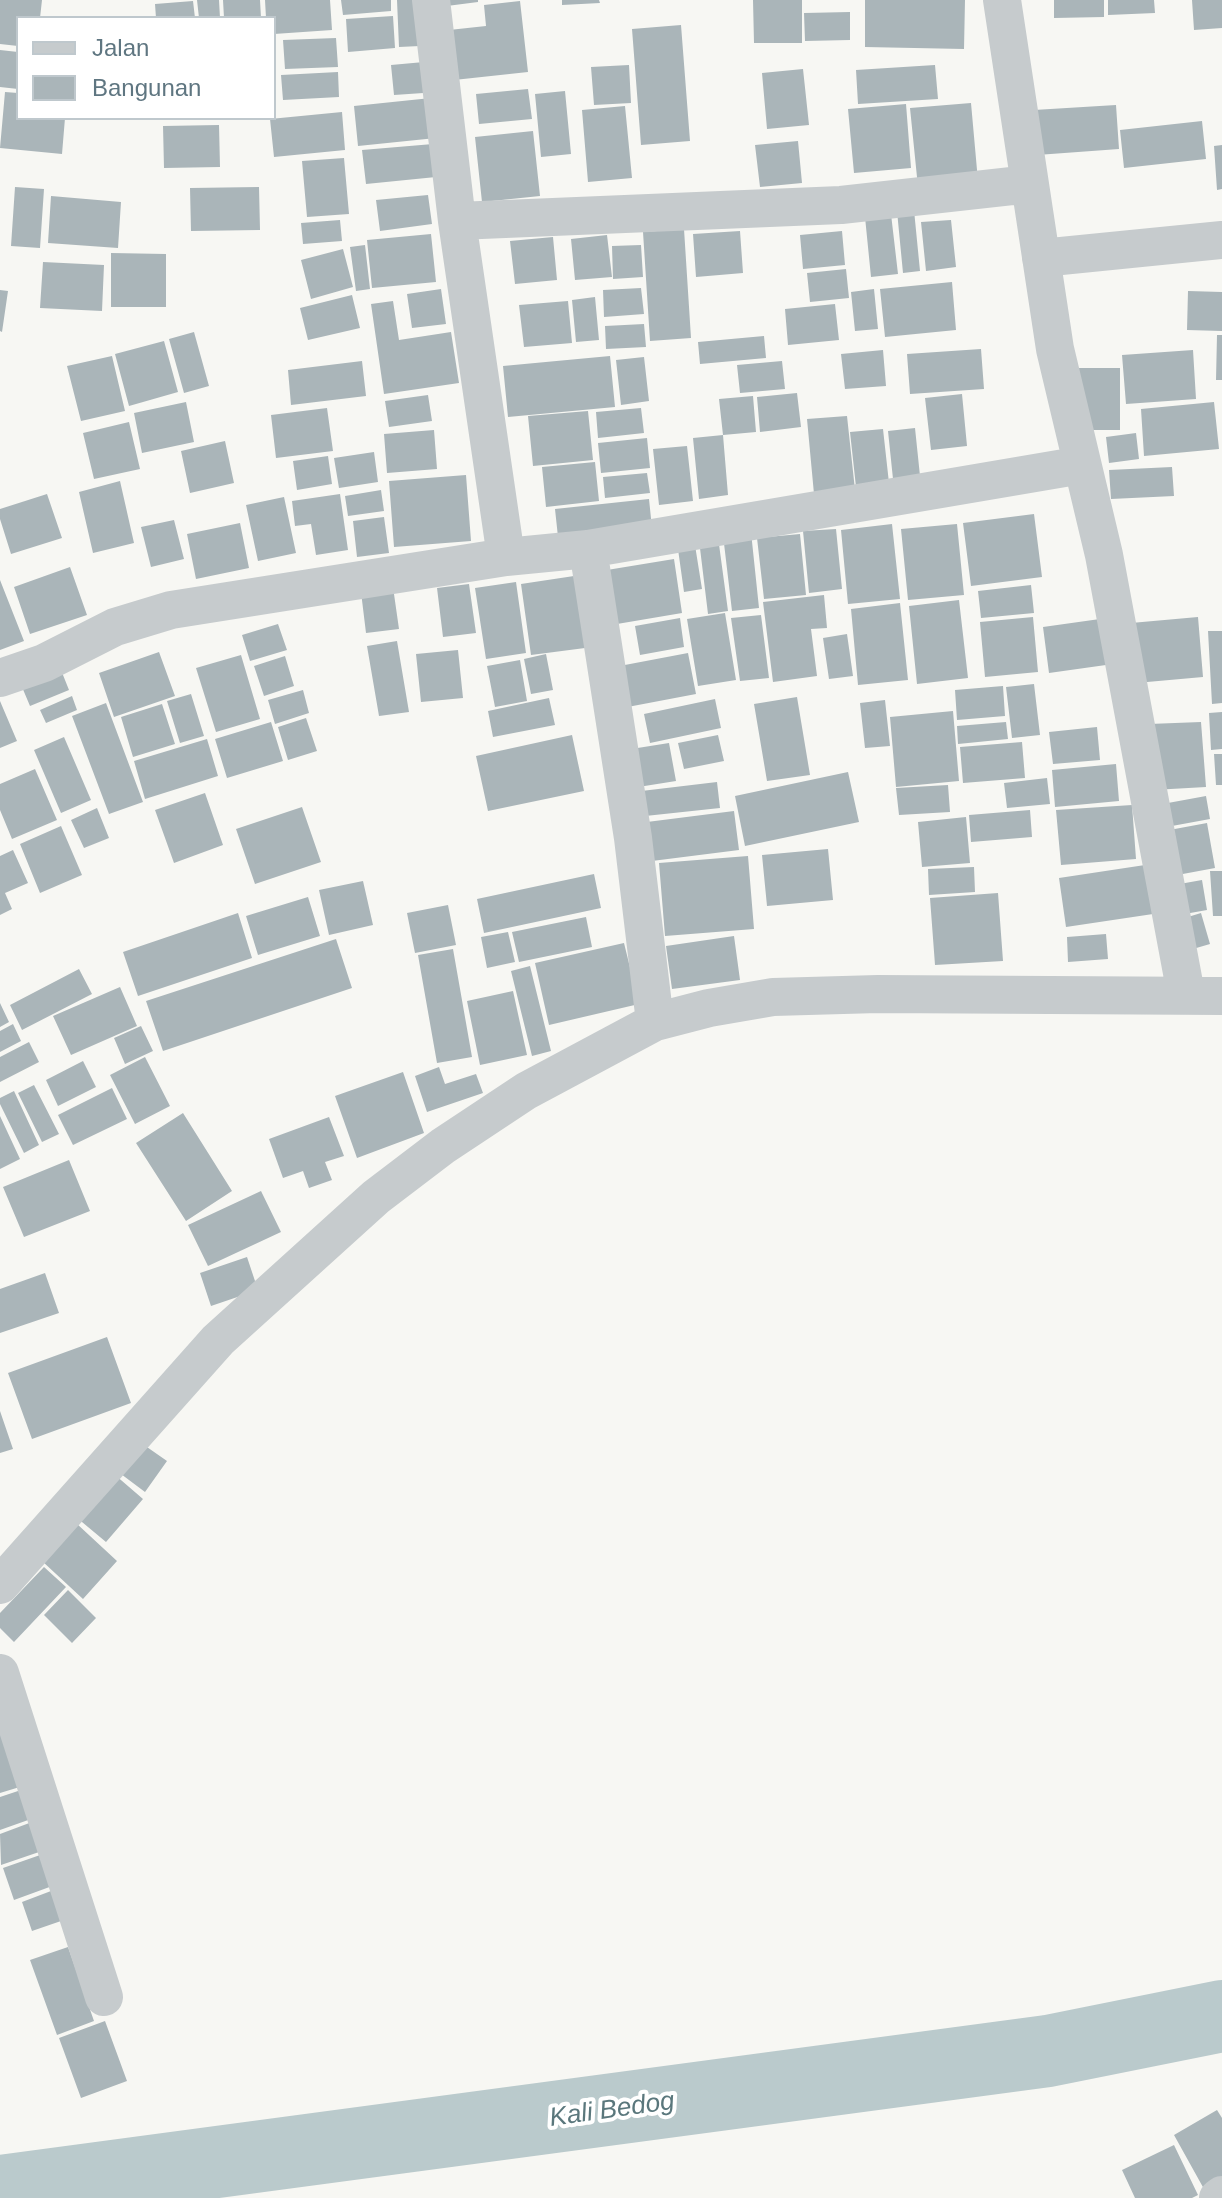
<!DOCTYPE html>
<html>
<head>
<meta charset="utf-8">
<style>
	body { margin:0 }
	#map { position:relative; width:1222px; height:2198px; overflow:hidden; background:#f7f7f3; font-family:Arial,sans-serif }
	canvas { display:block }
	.legend { position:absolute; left:16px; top:16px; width:260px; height:104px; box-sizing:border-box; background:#fff; border:2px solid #bfc8cd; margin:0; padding:10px 14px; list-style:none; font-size:24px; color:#5f7681 }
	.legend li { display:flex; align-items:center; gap:16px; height:40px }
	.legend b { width:40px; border:2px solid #bfc8cd }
</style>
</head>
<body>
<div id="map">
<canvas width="1222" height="2198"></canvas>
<ul class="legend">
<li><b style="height:10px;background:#c6cbcd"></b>Jalan</li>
<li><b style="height:22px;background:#aab5b9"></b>Bangunan</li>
</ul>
</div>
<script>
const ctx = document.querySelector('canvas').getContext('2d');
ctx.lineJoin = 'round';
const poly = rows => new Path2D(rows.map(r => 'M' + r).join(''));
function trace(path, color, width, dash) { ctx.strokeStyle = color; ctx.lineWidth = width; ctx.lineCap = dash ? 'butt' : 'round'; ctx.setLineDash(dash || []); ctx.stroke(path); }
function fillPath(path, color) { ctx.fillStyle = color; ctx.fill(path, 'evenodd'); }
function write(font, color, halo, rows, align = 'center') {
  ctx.font = font + ' Arial,sans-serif'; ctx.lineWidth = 8; ctx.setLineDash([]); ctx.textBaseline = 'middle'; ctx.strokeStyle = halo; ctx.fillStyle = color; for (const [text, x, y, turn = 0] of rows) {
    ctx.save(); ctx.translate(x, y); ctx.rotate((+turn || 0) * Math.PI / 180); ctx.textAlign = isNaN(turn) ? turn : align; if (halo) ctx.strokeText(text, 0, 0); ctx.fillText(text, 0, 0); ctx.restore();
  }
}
trace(poly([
	[0,2191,1048,2051,1222,2016]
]), '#bacacc', 72);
fillPath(poly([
	[0,0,42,0,40,18,18,18,18,46,0,44],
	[197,0,219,0,220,18,199,18],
	[223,0,260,0,261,18,224,18],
	[265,0,330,0,332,30,274,34,274,18,266,18],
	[341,0,391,0,391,11,343,15],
	[397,0,417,0,420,46,399,47],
	[439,0,478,0,478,2,439,7],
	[562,0,599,0,600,3,562,5],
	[753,0,802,0,802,43,754,43],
	[865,0,965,0,964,49,865,47],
	[1054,0,1104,0,1104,17,1054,18],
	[1108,0,1154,0,1155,13,1108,15],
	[1192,0,1222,0,1222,28,1194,30],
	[193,1,195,18,156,18,155,4],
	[520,1,528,72,454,80,449,30,486,26,484,5],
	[850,12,850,40,805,41,804,13],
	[393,16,395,48,348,52,346,19],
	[681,25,690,141,641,145,632,29],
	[336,38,338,67,285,69,283,40],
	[0,50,18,52,18,89,0,87],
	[435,61,438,92,394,95,391,65],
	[629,65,631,103,594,105,591,67],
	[935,65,938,99,858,104,856,70],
	[803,69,809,125,767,129,762,73],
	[338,72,339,97,283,100,281,75],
	[528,89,532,119,479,124,476,94],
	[565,91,571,154,541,157,535,94],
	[5,92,18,93,18,118,65,118,62,154,0,148],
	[431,98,436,138,358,146,354,106],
	[971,103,978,181,918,187,910,108],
	[906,104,911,168,854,173,848,109],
	[1116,105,1119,149,1037,155,1034,110],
	[625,106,632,178,588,182,582,110],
	[342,112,345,150,274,157,270,119],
	[1202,121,1206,159,1124,168,1120,130],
	[219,125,220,167,164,168,163,126],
	[533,131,540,196,482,202,475,137],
	[798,141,802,183,760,187,755,145],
	[433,144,436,177,366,184,362,150],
	[1222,145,1222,189,1217,190,1214,146],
	[344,158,349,214,307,217,302,161],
	[15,187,44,189,40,248,11,246],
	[259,187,260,230,191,231,190,188],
	[428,195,432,224,380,231,376,200],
	[51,196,121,202,118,248,48,243],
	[914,210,920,271,903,273,897,211],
	[891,214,898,274,871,277,865,217],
	[340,220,342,241,303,244,301,223],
	[951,220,956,267,926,271,921,222],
	[684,229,691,338,650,341,643,232],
	[740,231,743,273,696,277,693,234],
	[842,231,845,265,803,269,800,235],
	[431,234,436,282,372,288,367,240],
	[607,235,612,277,575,280,571,239],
	[553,237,557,280,515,284,510,241],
	[365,245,370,289,356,291,350,247],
	[641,245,643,277,613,279,612,246],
	[343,249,353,287,311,299,301,260],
	[111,253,166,254,166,307,111,307],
	[43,262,104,265,102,311,40,308],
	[846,269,849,298,810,302,807,273],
	[952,282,956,330,885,337,880,289],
	[641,288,644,314,604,317,603,290],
	[441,289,446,324,412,328,407,294],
	[874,289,878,329,855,331,851,292],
	[0,290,8,291,2,332,0,331],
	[1188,291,1222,292,1222,331,1187,330],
	[352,295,360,328,308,340,300,308],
	[595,297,599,340,576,342,572,300],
	[393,301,399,340,451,332,459,383,384,394,371,304],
	[568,301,572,343,524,347,519,305],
	[835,304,839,340,788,345,785,309],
	[644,324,646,347,606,349,605,326],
	[194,332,209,386,184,393,169,339],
	[1217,335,1222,335,1222,380,1216,380],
	[764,336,766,358,700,364,698,342],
	[164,341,178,392,129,406,115,354],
	[981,349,984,389,910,394,907,354],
	[883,350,886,386,845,389,841,354],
	[1193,350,1196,399,1126,404,1122,355],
	[112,356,125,411,81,421,67,366],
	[610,356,615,407,508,417,503,366],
	[644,357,649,401,621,405,616,360],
	[362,361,366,396,291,405,288,370],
	[782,361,785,389,740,393,737,365],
	[1073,368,1120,368,1120,430,1074,430],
	[797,393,801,427,760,432,757,397],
	[962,394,967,446,931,450,925,398],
	[428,395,432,421,389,427,385,401],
	[753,396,756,432,723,435,719,399],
	[186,402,194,442,142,453,134,413],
	[1214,402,1219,449,1144,456,1141,409],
	[327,408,333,451,276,458,271,415],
	[641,408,644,433,598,438,596,412],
	[588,411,593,460,533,466,528,416],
	[847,416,855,490,814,494,807,419],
	[129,422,140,469,94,479,83,433],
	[915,428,920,476,893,479,888,431],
	[883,429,889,483,856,487,850,432],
	[434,430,437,469,387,473,384,434],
	[1136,433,1139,459,1109,463,1106,437],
	[723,435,728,495,699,499,693,438],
	[647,438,650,468,601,473,598,443],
	[225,441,234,483,190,493,181,451],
	[687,446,693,501,659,505,653,449],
	[374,452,378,482,339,488,334,458],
	[328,456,332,484,297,490,293,461],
	[595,462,599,501,546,507,542,467],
	[1172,467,1174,496,1111,499,1109,470],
	[647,473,650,493,605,498,603,477],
	[466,475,471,541,394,547,389,481],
	[120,481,134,543,93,553,79,492],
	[381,490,384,511,348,516,345,496],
	[47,494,62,538,11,554,0,519,0,509],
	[340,494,348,550,316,555,311,524,295,526,292,501],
	[284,497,296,553,258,561,246,505],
	[649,499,652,528,558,537,555,509],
	[1034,514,1042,577,971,586,963,523],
	[384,517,389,553,357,557,353,521],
	[174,520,184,559,151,567,141,527],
	[240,523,249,568,196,579,187,534],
	[892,524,900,599,848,604,841,530],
	[957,524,964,595,908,600,901,529],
	[836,529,842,589,809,593,803,531],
	[751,532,759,608,732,611,723,535],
	[800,534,806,595,764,599,757,538],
	[718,537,728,611,708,614,699,540],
	[694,539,702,589,684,592,677,542],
	[674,559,682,613,617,624,607,570],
	[70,567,87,615,30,634,14,587],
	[574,576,585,648,531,655,521,584],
	[0,580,24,641,0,650],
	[516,582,526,653,486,659,475,588],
	[469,584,476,633,443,637,437,588],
	[1031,585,1034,613,981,618,978,591],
	[393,587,399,629,366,633,361,592],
	[824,595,827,628,811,629,817,676,773,682,763,602],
	[959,600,968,678,917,684,909,606],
	[900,603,908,680,858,685,851,609],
	[725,613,736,680,698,686,687,619],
	[761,615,769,678,740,681,731,618],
	[1033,617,1038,672,985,677,980,622],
	[1198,617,1203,677,1136,683,1131,623],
	[680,618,684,647,640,655,635,626],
	[1107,618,1113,664,1049,673,1043,627],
	[278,624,287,650,250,661,242,635],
	[1208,631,1222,631,1222,703,1212,704],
	[847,634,853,676,829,679,823,638],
	[397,641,409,712,379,716,367,646],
	[458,650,463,698,421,702,416,654],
	[159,652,175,696,114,717,99,673],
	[688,653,696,694,617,709,609,668],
	[546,654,553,690,531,694,524,659],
	[241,655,260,719,216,732,196,668],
	[285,656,294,686,264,696,254,666],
	[520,660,527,701,495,707,487,666],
	[61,670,69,690,30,706,22,687],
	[1034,684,1040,735,1012,738,1006,687],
	[1003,686,1005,716,957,720,955,690],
	[303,690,309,713,275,724,268,700],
	[191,694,204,736,180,743,167,701],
	[72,696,77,710,46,723,40,710],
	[797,697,810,775,767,781,754,704],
	[549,698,555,725,493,737,488,711],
	[715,699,721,728,650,743,644,714],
	[885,700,890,746,865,748,860,703],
	[0,701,17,741,0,748],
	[106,703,143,802,109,814,72,716],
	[162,704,175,744,133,757,121,717],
	[953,711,959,781,896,787,890,717],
	[1222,712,1222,749,1211,750,1209,713],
	[306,718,317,751,288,760,278,727],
	[271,722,283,761,227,778,215,739],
	[1006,722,1008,739,958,744,957,726],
	[1201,722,1206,787,1153,790,1149,724],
	[1097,727,1100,760,1053,764,1049,732],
	[572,735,584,791,488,811,476,756],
	[718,735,724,761,684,769,678,743],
	[64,737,91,800,61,813,34,750],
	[207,739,218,776,145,799,134,761],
	[1022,742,1025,778,963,783,960,747],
	[669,743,676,781,632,788,625,750],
	[1214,754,1222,754,1222,785,1216,785],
	[1116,764,1119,801,1055,807,1052,770],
	[35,769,57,820,12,839,0,810,0,784],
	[848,772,859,822,745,846,735,796],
	[1047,778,1050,804,1007,808,1004,783],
	[717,782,720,808,636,817,633,792],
	[948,785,950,812,899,815,896,788],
	[205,793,223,845,174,863,155,810],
	[1206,796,1210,819,1161,828,1157,805],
	[1132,805,1136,859,1061,865,1056,810],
	[302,807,321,862,255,884,236,829],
	[97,808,109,838,84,848,71,820],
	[1030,810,1032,837,971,842,969,815],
	[734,811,739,850,644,862,639,823],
	[966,817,970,863,922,867,918,822],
	[1207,823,1215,868,1172,876,1164,831],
	[61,826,82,875,40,893,20,844],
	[828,849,833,900,767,906,762,855],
	[13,850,28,883,5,893,12,909,0,915,0,856],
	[748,856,754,929,665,936,659,863],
	[1145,865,1153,914,1066,927,1059,878],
	[974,867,975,892,929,895,928,869],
	[1210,871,1222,871,1222,916,1213,916],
	[594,874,601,908,484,933,477,899],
	[1202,880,1207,910,1179,915,1174,885],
	[363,881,373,925,329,935,319,890],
	[998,893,1003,961,935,965,930,898],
	[308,897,320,936,258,955,246,916],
	[448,905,456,945,415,953,407,913],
	[238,913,252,958,138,996,123,952],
	[1201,913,1210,944,1186,951,1178,920],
	[586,917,592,947,519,962,512,932],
	[508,932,515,962,487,968,481,937],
	[1106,934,1108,959,1068,962,1067,937],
	[734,936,740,980,672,989,666,946],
	[336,939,352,988,163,1051,146,1001],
	[624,943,639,1004,549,1025,535,963],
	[453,949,472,1057,437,1063,418,955],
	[530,966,551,1051,532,1056,511,971],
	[79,969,92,994,22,1030,10,1005],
	[120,987,137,1026,71,1055,53,1016],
	[513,991,527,1055,480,1065,467,1001],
	[0,1003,9,1022,0,1027],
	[13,1024,21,1041,0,1052,0,1031],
	[141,1026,153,1051,125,1064,114,1038],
	[29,1042,39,1062,0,1082,0,1057],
	[145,1057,170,1106,135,1124,110,1075],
	[83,1061,96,1087,58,1106,46,1080],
	[439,1067,445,1084,476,1074,483,1093,427,1112,415,1076],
	[403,1072,424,1133,357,1158,335,1096],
	[34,1085,59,1134,42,1142,18,1093],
	[112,1088,127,1119,73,1145,58,1115],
	[14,1091,39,1145,24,1153,0,1104,0,1098],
	[183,1113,232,1191,186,1221,136,1143],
	[0,1116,20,1159,0,1169],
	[329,1117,344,1156,325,1162,332,1180,309,1188,303,1171,283,1178,269,1139],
	[69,1160,90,1211,24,1237,3,1187],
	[261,1191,281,1232,208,1266,188,1225],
	[247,1257,258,1290,211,1306,200,1273],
	[45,1273,59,1313,0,1333,0,1289],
	[107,1337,131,1403,32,1439,8,1373],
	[0,1411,13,1449,0,1453],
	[134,1438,167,1461,145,1492,113,1468],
	[107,1468,143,1499,106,1542,70,1512],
	[76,1523,117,1561,83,1599,42,1561],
	[44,1567,66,1587,14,1642,0,1628,0,1613],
	[68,1590,96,1618,72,1643,44,1615],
	[0,1726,23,1786,0,1793],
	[21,1790,31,1819,0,1830,0,1797],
	[32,1822,42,1851,1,1865,0,1834],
	[43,1854,55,1885,14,1900,3,1868],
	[51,1891,61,1921,32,1931,22,1902],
	[68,1947,94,2021,57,2035,30,1960],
	[105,2021,127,2081,81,2098,59,2038],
	[1217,2110,1222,2118,1222,2179,1204,2189,1174,2135],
	[1174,2145,1198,2195,1192,2198,1135,2198,1122,2170]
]), '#aab5b9');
trace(poly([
	[431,0,457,221,506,557],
	[1002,0,1055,349,1104,555,1186,994],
	[457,221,841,205,1030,184],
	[1041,258,1222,240],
	[588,549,633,838,655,1022],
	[0,678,44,663,115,627,171,610,506,557,588,549,1082,465],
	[0,1585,218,1340,376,1197,443,1146,526,1091,655,1022,709,1008,773,997,878,994,1222,996],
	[0,1673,104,1997],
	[1218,2198,1222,2195]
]), '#c6cbcd', 38);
write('italic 26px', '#5a777c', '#fff', [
	["Kali Bedog",612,2110,-8]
]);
</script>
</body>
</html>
